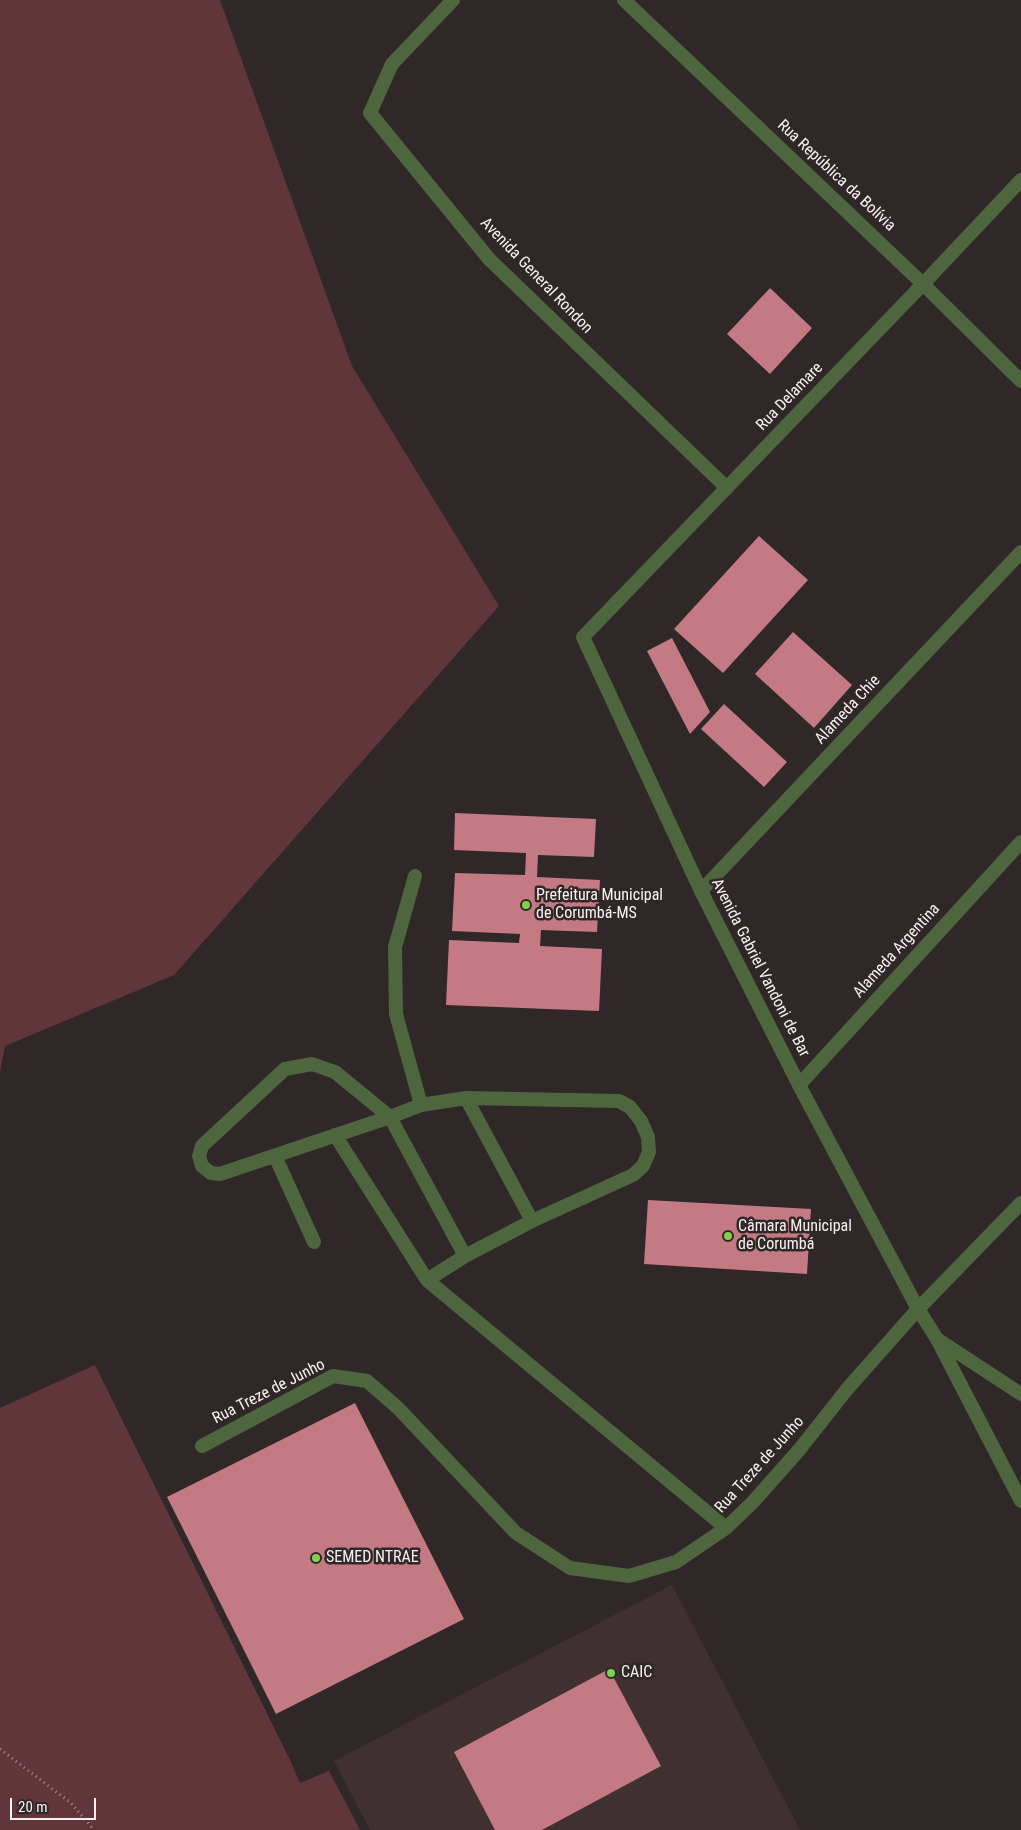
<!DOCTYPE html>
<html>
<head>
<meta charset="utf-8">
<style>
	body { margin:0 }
	#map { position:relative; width:1021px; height:1830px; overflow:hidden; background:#302728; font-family:"Roboto Condensed",sans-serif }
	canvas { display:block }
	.scale { position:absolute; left:10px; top:1798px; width:86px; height:22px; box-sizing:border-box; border:2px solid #f8f2f3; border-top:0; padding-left:6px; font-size:15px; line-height:18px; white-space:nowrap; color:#f8f2f3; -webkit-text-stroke:4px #302728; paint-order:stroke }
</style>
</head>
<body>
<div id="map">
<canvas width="1021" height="1830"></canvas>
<div class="scale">20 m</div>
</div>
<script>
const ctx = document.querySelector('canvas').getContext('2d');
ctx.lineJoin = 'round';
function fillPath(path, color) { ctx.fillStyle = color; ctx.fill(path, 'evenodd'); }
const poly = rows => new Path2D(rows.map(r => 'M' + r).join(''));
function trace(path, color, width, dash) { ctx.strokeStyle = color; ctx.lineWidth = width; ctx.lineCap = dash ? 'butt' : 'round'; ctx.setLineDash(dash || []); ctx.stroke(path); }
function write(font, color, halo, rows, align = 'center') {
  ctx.font = font + ' "Roboto Condensed",sans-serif'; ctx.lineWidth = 5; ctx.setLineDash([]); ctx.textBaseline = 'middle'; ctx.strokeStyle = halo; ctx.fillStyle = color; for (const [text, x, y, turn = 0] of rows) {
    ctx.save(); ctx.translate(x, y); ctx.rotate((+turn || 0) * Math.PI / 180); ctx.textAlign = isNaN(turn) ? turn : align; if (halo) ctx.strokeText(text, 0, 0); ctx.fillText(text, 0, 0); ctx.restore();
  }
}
fillPath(poly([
	[672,1585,800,1830,370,1830,334,1761]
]), '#403031');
fillPath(poly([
	[0,0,220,0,352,366,499,606,174,975,5,1046,0,1072],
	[95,1365,290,1760,300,1783,329,1771,360,1830,0,1830,0,1408]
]), '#60363b');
fillPath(poly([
	[770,288,812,328,770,374,727,334],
	[759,536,808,580,723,673,674,629],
	[793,632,852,685,814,728,755,674],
	[672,638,710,712,690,734,647,651],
	[724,704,787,762,764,787,701,729],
	[455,813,596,819,594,857,538,855,537,877,600,880,597,932,541,930,540,946,602,949,599,1011,446,1005,449,940,519,943,520,934,452,931,455,873,525,875,526,853,454,850],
	[648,1200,811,1209,807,1274,644,1264],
	[355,1403,464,1619,276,1714,167,1497],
	[609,1669,661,1766,542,1830,495,1830,454,1752]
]), '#c37a82');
trace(poly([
	[0,1749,71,1803,94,1830]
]), '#9e9798', 3, [1, 4]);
trace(poly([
	[415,876,395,947,396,1014,421,1105],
	[466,1098,532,1221],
	[335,1135,427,1280,726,1528],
	[275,1156,314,1242],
	[427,1280,465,1256,532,1221,633,1175,643,1166,649,1152,648,1137,641,1121,630,1107,619,1101,466,1098,421,1105,390,1117,220,1174,211,1173,202,1166,199,1156,202,1146,285,1069,312,1064,335,1072,390,1117,465,1256],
	[202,1446,333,1376,367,1381,398,1408,516,1533,570,1568,629,1576,676,1562,726,1528,753,1502,799,1450,848,1388,918,1309]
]), '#4d663e', 14);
trace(poly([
	[453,0,392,64,370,113,489,259,727,488],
	[624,0,923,284,1021,381],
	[701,891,1021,552],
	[799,1085,1021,842],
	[918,1309,799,1085,701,891,583,637,923,284,1021,180],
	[937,1339,1021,1394]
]), '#4d663e', 14);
trace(poly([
	[1021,1203,918,1309,937,1339,1021,1501]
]), '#4d663e', 14);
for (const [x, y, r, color] of [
	[526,905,5,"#82d04f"],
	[728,1236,5,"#82d04f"],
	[316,1558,5,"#82d04f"],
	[611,1673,5,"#82d04f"]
]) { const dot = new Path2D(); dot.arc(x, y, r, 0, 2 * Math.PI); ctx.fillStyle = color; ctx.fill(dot); trace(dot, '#302728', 2); }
write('16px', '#f8f2f3', '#302728', [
	["Rua República da Bolívia",836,176,43],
	["Avenida General Rondon",536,276,46],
	["Rua Delamare",790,397,-46],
	["Alameda Chie",848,710,-47],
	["Alameda Argentina",897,951,-48],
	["Avenida Gabriel Vandoni de Bar",760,968,63],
	["Rua Treze de Junho",269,1392,-27],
	["Rua Treze de Junho",760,1465,-48]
]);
write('16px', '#f8f2f3', '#302728', [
	["Prefeitura Municipal",536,896],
	["de Corumbá-MS",536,914],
	["Câmara Municipal",738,1227],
	["de Corumbá",738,1245],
	["SEMED NTRAE",326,1558],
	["CAIC",621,1673]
], 'left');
</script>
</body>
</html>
